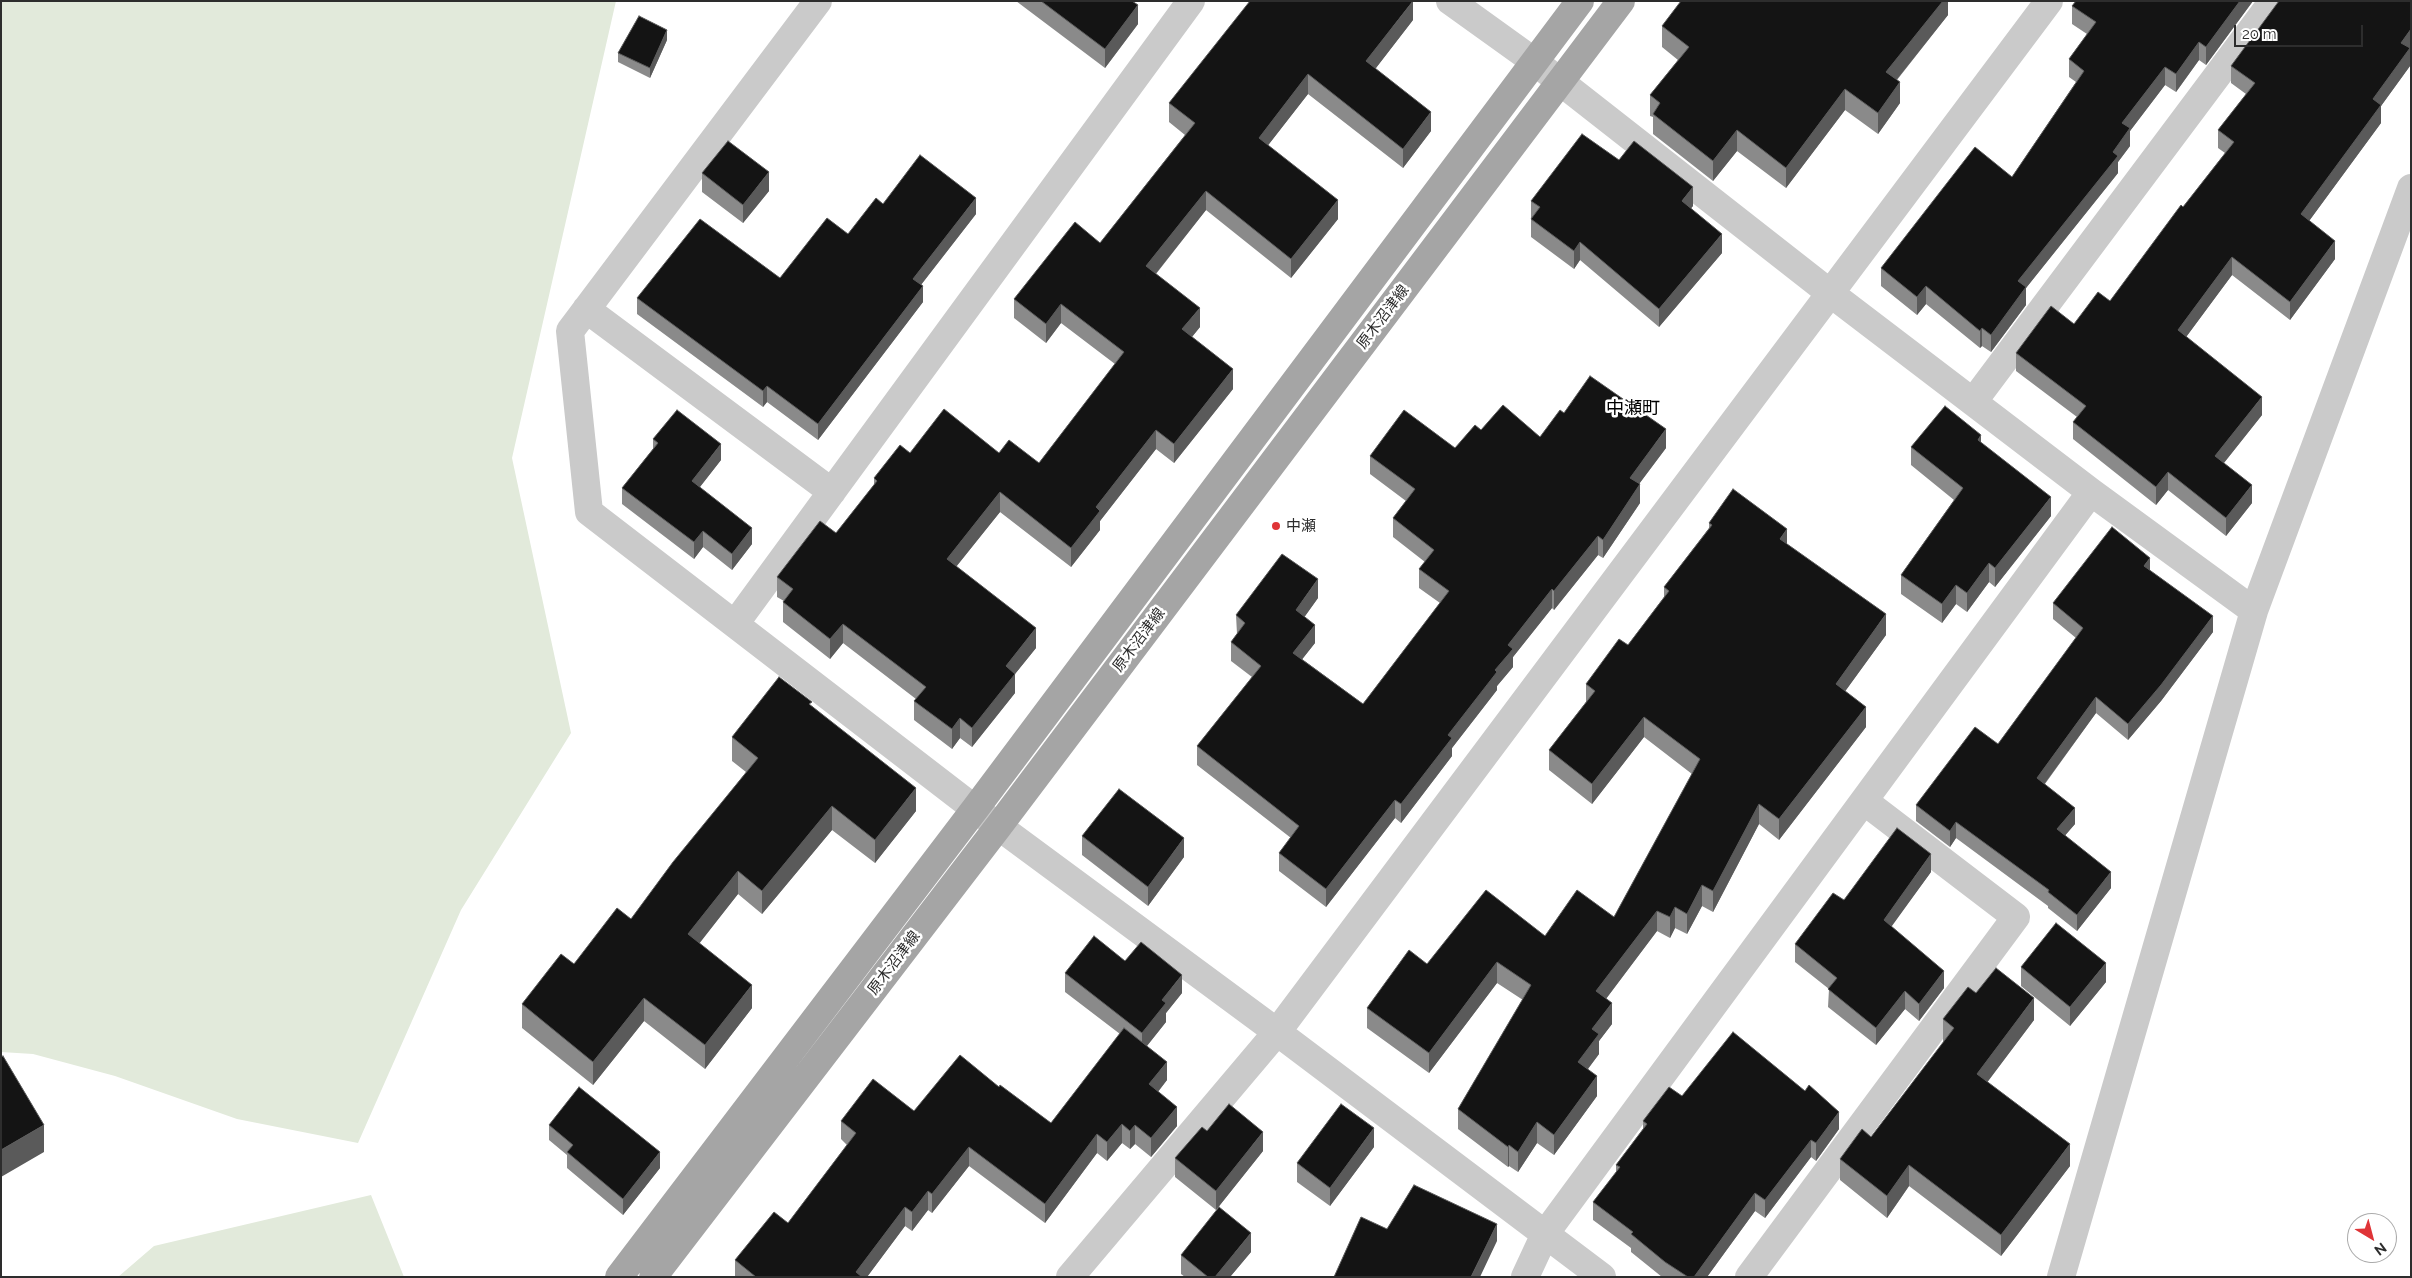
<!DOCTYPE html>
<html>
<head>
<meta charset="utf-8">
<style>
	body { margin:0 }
	#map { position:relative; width:2412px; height:1278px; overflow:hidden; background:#fff; font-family:Raleway,sans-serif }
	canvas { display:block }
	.frame { position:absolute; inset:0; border:2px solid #2d2d2d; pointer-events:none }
	.north { position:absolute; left:2347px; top:1213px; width:50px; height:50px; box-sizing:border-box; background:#fff; border:1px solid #ababab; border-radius:50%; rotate:143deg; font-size:14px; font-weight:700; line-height:20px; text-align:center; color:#2d2d2d }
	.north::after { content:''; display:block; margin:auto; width:18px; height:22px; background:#df3437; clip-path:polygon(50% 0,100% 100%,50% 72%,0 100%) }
	.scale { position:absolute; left:2234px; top:25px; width:129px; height:22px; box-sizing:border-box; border:2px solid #2d2d2d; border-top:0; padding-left:6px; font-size:15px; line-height:18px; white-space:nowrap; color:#2d2d2d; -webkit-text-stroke:4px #fff; paint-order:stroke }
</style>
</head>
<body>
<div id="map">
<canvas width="2412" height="1278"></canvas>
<div class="frame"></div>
<div class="north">N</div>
<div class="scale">20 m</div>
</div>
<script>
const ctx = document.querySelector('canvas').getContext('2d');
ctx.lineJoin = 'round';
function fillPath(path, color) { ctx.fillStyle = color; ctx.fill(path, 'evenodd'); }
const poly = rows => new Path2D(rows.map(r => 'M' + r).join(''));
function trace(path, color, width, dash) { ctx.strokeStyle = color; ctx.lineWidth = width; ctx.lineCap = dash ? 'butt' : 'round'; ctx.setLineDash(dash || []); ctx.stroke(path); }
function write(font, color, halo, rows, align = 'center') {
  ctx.font = font + ' Raleway,"Noto Sans JP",sans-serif'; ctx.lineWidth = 5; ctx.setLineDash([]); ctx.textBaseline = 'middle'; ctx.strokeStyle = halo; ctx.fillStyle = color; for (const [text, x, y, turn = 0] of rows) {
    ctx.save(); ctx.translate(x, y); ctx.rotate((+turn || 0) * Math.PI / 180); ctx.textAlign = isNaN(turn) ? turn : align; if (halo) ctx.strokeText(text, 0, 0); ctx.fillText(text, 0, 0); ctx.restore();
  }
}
fillPath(poly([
	[1,1,616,1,512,458,571,733,461,910,358,1143,237,1119,115,1076,33,1054,1,1052],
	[371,1195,404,1277,118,1277,154,1246]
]), '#e2eadb');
trace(poly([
	[818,1,570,331,589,512,975,809,1277,1032,1602,1277],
	[1450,1,1535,62,1830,293,2091,492,2254,611],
	[586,309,832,492],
	[1973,402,2273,1],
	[735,624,1191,1],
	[1070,1277,1277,1032,2049,1],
	[1525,1277,1545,1234,2091,492],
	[1749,1277,2016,917,1864,801],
	[2061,1277,2254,611,2411,188]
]), '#cacaca', 28);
trace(poly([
	[619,1277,975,809,1580,1],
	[653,1277,998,827,1621,1]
]), '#a5a5a5', 28);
fillPath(poly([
	[1016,1,1132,1,1138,24,1105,68],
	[1948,1,1948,15,1897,80,1900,103,1878,134,1845,110,1786,188,1737,151,1713,181,1653,134,1653,117,1650,116,1650,95,1678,60,1662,47,1662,26],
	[2076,1,2253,1,2206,65,2199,60,2176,92,2165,85,2130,131,2130,146,2118,162,2118,173,2026,288,2026,305,1991,352,1982,346,1980,348,1926,304,1917,315,1881,286,1881,268,2012,177,2076,82,2069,77,2069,59,2087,34,2072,24,2072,6],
	[2411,1,2411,47,2410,49,2410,66,2381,106,2381,123,2309,221,2335,259,2290,320,2232,275,2186,337,2262,415,2224,463,2252,503,2226,536,2168,490,2156,505,2073,439,2073,422,2077,417,2016,371,2016,353,2074,324,2110,301,2225,153,2218,148,2218,130,2246,94,2231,83,2231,66],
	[1413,20,1375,69,1431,131,1403,168,1308,94,1268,145,1338,219,1291,278,1206,210,1156,274,1200,327,1192,337,1233,389,1174,463,1156,449,1100,521,1100,530,1071,567,1000,512,956,567,1036,648,1015,674,1015,693,972,747,960,738,952,749,914,720,914,701,916,699,843,643,830,659,783,622,783,602,784,601,777,597,777,577,836,533,874,485,874,478,910,453,999,453,1039,463,1115,364,1061,323,1046,343,1014,318,1014,299,1100,243,1185,135,1169,122,1169,103],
	[667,40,650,78,618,62,618,53],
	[1619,160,1693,206,1691,208,1722,253,1659,327,1580,260,1574,269,1531,237,1531,201],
	[702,173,769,191,743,223,702,192],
	[883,204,976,214,921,285,923,302,818,440,767,402,763,407,637,314,637,298,780,278,848,234],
	[1564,413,1666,448,1639,484,1640,503,1603,558,1598,555,1554,610,1552,608,1513,657,1513,667,1497,686,1497,690,1452,748,1452,756,1401,823,1395,818,1326,907,1279,871,1279,853,1291,838,1197,765,1197,746,1252,677,1231,661,1231,642,1237,634,1236,615,1318,598,1304,617,1315,643,1302,659,1363,704,1440,603,1419,588,1419,569,1425,562,1393,537,1393,518,1406,501,1370,474,1370,456,1455,448,1481,430,1540,437],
	[653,439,721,460,700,487,752,544,732,570,703,547,694,559,622,504,622,488,653,449],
	[1981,443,2051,516,1995,587,1989,582,1967,612,1956,604,1942,623,1901,594,1901,575,1954,500,1911,465,1911,447],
	[1709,523,1787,544,1886,635,1845,691,1866,727,1779,840,1759,824,1713,912,1702,906,1687,934,1675,928,1670,938,1657,931,1606,999,1612,1024,1599,1041,1599,1054,1588,1069,1597,1096,1554,1155,1537,1143,1518,1172,1509,1166,1508,1167,1458,1129,1458,1109,1523,1000,1497,983,1429,1073,1367,1028,1367,1008,1427,964,1545,936,1614,917,1692,774,1644,737,1592,804,1549,770,1549,750,1586,702,1586,684,1628,645,1664,597,1664,587,1709,528],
	[2150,571,2213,632,2161,701,2128,740,2096,713,2045,784,2075,824,2065,835,2111,888,2077,931,2048,908,2048,906,1956,838,1950,847,1916,821,1916,805,1998,744,2076,638,2053,619,2053,603],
	[812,706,916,811,875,863,832,830,762,914,738,894,699,943,752,1008,705,1069,644,1021,593,1085,522,1028,522,1004,631,919,746,772,732,761,732,737],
	[1082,836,1184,857,1148,906,1082,855],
	[1931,872,1891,926,1944,988,1919,1021,1905,1009,1876,1045,1828,1007,1829,989,1795,962,1795,944,1844,900],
	[1125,961,1182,993,1166,1013,1166,1022,1147,1046,1167,1080,1158,1092,1177,1126,1151,1157,1135,1144,1130,1149,1122,1143,1107,1161,1097,1153,1045,1223,969,1166,932,1213,928,1210,912,1231,905,1226,867,1277,735,1277,735,1260,788,1223,847,1145,841,1139,841,1121,914,1111,999,1087,1051,1123,1120,1034,1065,992,1065,973],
	[2021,967,2106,982,2070,1026,2021,986],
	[1976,993,2034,1020,1987,1082,2070,1166,2001,1256,1909,1186,1887,1218,1840,1180,1840,1159,1871,1137,1944,1042,1943,1041,1943,1019],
	[1682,1096,1839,1129,1816,1161,1811,1157,1765,1218,1755,1211,1707,1277,1662,1277,1631,1252,1631,1248,1593,1220,1593,1202,1616,1173,1616,1165,1643,1129,1643,1121],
	[549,1125,660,1168,623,1215,567,1168,567,1155,549,1140],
	[1207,1131,1263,1151,1216,1210,1175,1177,1175,1158],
	[1374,1147,1330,1206,1297,1182,1297,1163],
	[1251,1252,1230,1277,1185,1277,1181,1274,1181,1255]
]), '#8a8a8a');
fillPath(poly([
	[1413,1,1413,20,1366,81,1366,61],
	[1941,1,1948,1,1948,15,1886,93,1886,72],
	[2240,1,2253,1,2206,65,2206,47],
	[1138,5,1138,24,1105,68,1105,49],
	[2411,29,2410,66,2381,106,2381,123,2301,232,2301,214,2373,99,2401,43],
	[667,30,667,40,650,78,650,68],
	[2199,42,2199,60,2176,92,2176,74],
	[2165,67,2165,85,2130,131,2130,146,2118,162,2118,173,2026,288,2026,305,1991,352,1991,335,2018,281,2122,123],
	[1308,74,1308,94,1259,157,1259,138],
	[1900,82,1900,103,1878,134,1878,113],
	[1845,89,1845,110,1786,188,1786,168],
	[1431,112,1431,131,1403,168,1403,149],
	[1737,130,1737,151,1713,181,1713,161],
	[769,172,769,191,743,223,743,205],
	[1693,187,1693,206,1682,219,1682,201],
	[1206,191,1206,210,1146,286,1146,266],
	[976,198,976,214,913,295,913,279],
	[1338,200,1338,219,1291,278,1291,259],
	[1722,234,1722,253,1659,327,1659,309],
	[2335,241,2335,259,2290,320,2290,302],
	[1580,242,1580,260,1574,269,1574,251],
	[2232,257,2232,275,2178,348,2178,330],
	[923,286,923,302,818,440,818,424],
	[1926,286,1926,304,1917,315,1917,297],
	[1061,304,1061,323,1046,343,1046,324],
	[1200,308,1200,327,1182,349,1182,329],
	[1982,328,1982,346,1980,348,1980,331],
	[1233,369,1233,389,1174,463,1174,444],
	[767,386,767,402,763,407,763,391],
	[2262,397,2262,415,2215,474,2215,456],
	[1666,429,1666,448,1630,496,1630,478],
	[1156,430,1156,449,1100,521,1100,530,1071,567,1071,548,1096,507],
	[1981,435,1981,454,1978,440],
	[721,444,721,460,692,497,692,481],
	[2168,472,2168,490,2156,505,2156,487],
	[1640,484,1640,503,1603,558,1603,540],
	[2252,485,2252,503,2226,536,2226,518],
	[1000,492,1000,512,947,578,947,559],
	[2051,497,2051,516,1995,587,1995,568],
	[752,528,752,544,732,570,732,554],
	[1787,529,1787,550,1780,539],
	[703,531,703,547,694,559,694,542],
	[1598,536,1598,555,1554,610,1554,591],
	[2150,558,2150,574,2144,566],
	[1989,563,1989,582,1967,612,1967,593],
	[1318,579,1318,598,1296,629,1296,610],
	[1956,585,1956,604,1942,623,1942,604],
	[1552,589,1552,608,1513,657,1513,667,1497,686,1497,690,1452,748,1452,756,1401,823,1401,804,1508,645],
	[1886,614,1886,635,1836,704,1836,684],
	[2213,616,2213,632,2161,701,2128,740,2128,724],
	[843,624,843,643,830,659,830,639],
	[1315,625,1315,643,1293,671,1293,653],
	[1036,628,1036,648,1015,674,1015,693,972,747,972,728,1006,666],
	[2096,697,2096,713,2037,794,2037,778],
	[1866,707,1866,727,1779,840,1779,819],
	[1644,717,1644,737,1592,804,1592,784],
	[960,718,960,738,952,749,952,729],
	[916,788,916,811,875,863,875,840],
	[1395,800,1395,818,1326,907,1326,889],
	[1759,804,1759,824,1713,912,1713,891],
	[832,806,832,830,762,914,762,891],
	[2075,808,2075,824,2057,845,2057,829],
	[1956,822,1956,838,1950,847,1950,831],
	[1184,838,1184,857,1148,906,1148,887],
	[1931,854,1931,872,1884,937,1884,920],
	[738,871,738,894,688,958,688,934],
	[2111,872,2111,888,2077,931,2077,915],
	[1702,885,1702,906,1687,934,1687,914],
	[1675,907,1675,928,1670,938,1670,917],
	[1657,911,1657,931,1596,1012,1596,991],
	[1497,962,1497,983,1429,1073,1429,1053],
	[2106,963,2106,982,2070,1026,2070,1007],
	[1944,971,1944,988,1919,1021,1919,1004],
	[1182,975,1182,993,1166,1013,1166,1022,1142,1052,1142,1033,1162,1000],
	[752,985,752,1008,705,1069,705,1045],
	[1905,991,1905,1009,1876,1045,1876,1028],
	[644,998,644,1021,593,1085,593,1062],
	[2034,998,2034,1020,1977,1096,1977,1074],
	[1612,1003,1612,1024,1599,1041,1599,1054,1578,1082,1578,1062,1592,1029],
	[1167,1062,1167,1080,1149,1103,1149,1084],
	[1597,1076,1597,1096,1554,1155,1554,1135],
	[1177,1107,1177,1126,1151,1157,1151,1138],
	[1839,1112,1839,1129,1816,1161,1816,1143],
	[1537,1122,1537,1143,1518,1172,1518,1152],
	[1122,1124,1122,1143,1107,1161,1107,1142],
	[44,1125,44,1152,1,1177,1,1150],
	[1135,1125,1135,1144,1130,1149,1130,1131],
	[1374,1128,1374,1147,1330,1206,1330,1188],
	[1263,1132,1263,1151,1216,1210,1216,1191],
	[1097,1134,1097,1153,1045,1223,1045,1204],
	[1811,1140,1811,1157,1765,1218,1765,1200],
	[2070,1144,2070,1166,2001,1256,2001,1235],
	[1509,1145,1509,1166,1508,1167,1508,1147],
	[969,1147,969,1166,932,1213,932,1194],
	[660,1152,660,1168,623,1215,623,1199],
	[1909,1165,1909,1186,1887,1218,1887,1196],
	[928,1191,928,1210,912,1231,912,1212],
	[1755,1193,1755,1211,1707,1277,1694,1277],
	[905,1207,905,1226,867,1277,856,1277,856,1272],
	[1497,1224,1497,1241,1480,1277,1471,1277],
	[1251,1233,1251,1252,1230,1277,1215,1277]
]), '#5a5a5a');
const building = poly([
	[1041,1,1132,1,1138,5,1105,49,1041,1],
	[1250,1,1413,1,1366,61,1431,112,1403,149,1308,74,1259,138,1338,200,1291,259,1206,191,1146,266,1200,308,1182,329,1233,369,1174,444,1156,430,1096,507,1100,511,1071,548,1000,492,947,559,1036,628,1006,666,1015,674,972,728,960,718,952,729,914,701,926,687,843,624,830,639,783,602,793,589,777,577,820,521,836,533,877,481,874,478,900,445,910,453,944,409,999,453,1009,440,1039,463,1124,352,1061,304,1046,324,1014,299,1075,222,1100,243,1195,123,1169,103,1250,1],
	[1681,1,1943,1,1886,72,1900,82,1878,113,1845,89,1786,168,1737,130,1713,161,1653,114,1660,103,1650,95,1689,47,1662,26,1681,1],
	[2076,1,2240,1,2206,47,2199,42,2176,74,2165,67,2122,123,2130,128,2113,152,2118,156,2018,281,2026,287,1991,335,1982,328,1980,331,1926,286,1917,297,1881,268,1975,147,2012,177,2084,71,2069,59,2096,22,2072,6,2076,1],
	[2279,1,2411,1,2411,29,2401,43,2410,48,2373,99,2381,105,2301,214,2335,241,2290,302,2232,257,2178,330,2262,397,2215,456,2252,485,2226,518,2168,472,2156,487,2073,422,2086,406,2016,353,2051,306,2074,324,2098,292,2110,301,2181,205,2183,207,2234,142,2218,130,2255,83,2231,66,2279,1],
	[639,16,667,30,650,68,618,53,639,16],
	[1582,134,1619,160,1634,141,1693,187,1682,201,1722,234,1659,309,1580,242,1574,251,1531,219,1540,207,1531,201,1582,134],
	[728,141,769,172,743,205,702,173,728,141],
	[920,155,976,198,913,279,923,286,818,424,767,386,763,391,637,298,700,219,780,278,827,218,848,234,876,198,883,204,920,155],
	[1590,376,1666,429,1630,478,1640,484,1603,540,1598,536,1554,591,1552,589,1508,645,1513,649,1495,670,1497,672,1448,735,1452,738,1401,804,1395,800,1326,889,1279,853,1299,826,1197,746,1261,666,1231,642,1245,623,1236,615,1282,554,1318,579,1296,610,1315,625,1293,653,1363,704,1449,591,1419,569,1434,550,1393,518,1415,489,1370,456,1404,410,1455,448,1475,425,1481,430,1503,405,1540,437,1560,410,1564,413,1590,376],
	[1945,406,1981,435,1978,440,2051,497,1995,568,1989,563,1967,593,1956,585,1942,604,1901,575,1963,488,1911,447,1945,406],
	[677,410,721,444,692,481,752,528,732,554,703,531,694,542,622,488,658,443,653,439,677,410],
	[1733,489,1787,529,1780,539,1886,614,1836,684,1866,707,1779,819,1759,804,1713,891,1702,885,1687,914,1675,907,1670,917,1657,911,1596,991,1612,1003,1592,1029,1599,1034,1578,1062,1597,1076,1554,1135,1537,1122,1518,1152,1509,1145,1508,1147,1458,1109,1531,985,1497,962,1429,1053,1367,1008,1409,950,1427,964,1486,890,1545,936,1577,890,1614,917,1700,759,1644,717,1592,784,1549,750,1595,691,1586,684,1619,639,1628,645,1669,591,1664,587,1712,525,1709,523,1733,489],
	[2112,527,2150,558,2144,566,2213,616,2161,685,2128,724,2096,697,2037,778,2075,808,2057,829,2111,872,2077,915,2048,892,2049,890,1956,822,1950,831,1916,805,1975,727,1998,744,2083,628,2053,603,2112,527],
	[779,677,812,702,809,704,916,788,875,840,832,806,762,891,738,871,688,934,752,985,705,1045,644,998,593,1062,522,1004,561,954,574,964,617,908,631,919,673,862,758,758,732,737,779,677],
	[1119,789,1184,838,1148,887,1082,836,1119,789],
	[1897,828,1931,854,1884,920,1944,971,1919,1004,1905,991,1876,1028,1828,989,1837,978,1795,944,1833,893,1844,900,1897,828],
	[2056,923,2106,963,2070,1007,2021,967,2056,923],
	[1094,936,1125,961,1141,942,1182,975,1162,1000,1166,1003,1142,1033,1065,973,1094,936],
	[1996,968,2034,998,1977,1074,2070,1144,2001,1235,1909,1165,1887,1196,1840,1159,1862,1129,1871,1137,1954,1028,1943,1019,1968,987,1976,993,1996,968],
	[1124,1028,1167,1062,1149,1084,1177,1107,1151,1138,1135,1125,1130,1131,1122,1124,1107,1142,1097,1134,1045,1204,969,1147,932,1194,928,1191,912,1212,905,1207,856,1272,862,1277,756,1277,735,1260,774,1212,788,1223,856,1133,841,1121,873,1079,914,1111,960,1055,999,1087,1000,1085,1051,1123,1124,1028],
	[1733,1032,1805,1091,1809,1085,1839,1112,1816,1143,1811,1140,1765,1200,1755,1193,1694,1277,1688,1277,1665,1262,1631,1234,1633,1232,1593,1202,1620,1167,1616,1165,1647,1124,1643,1121,1669,1087,1682,1096,1733,1032],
	[3,1056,44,1125,1,1150,1,1057,3,1056],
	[579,1087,660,1152,623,1199,567,1152,573,1145,549,1125,579,1087],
	[1229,1104,1263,1132,1216,1191,1175,1158,1202,1127,1207,1131,1229,1104],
	[1341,1104,1374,1128,1330,1188,1297,1163,1341,1104],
	[1414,1185,1497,1224,1471,1277,1334,1277,1361,1217,1387,1229,1414,1185],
	[1219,1207,1251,1233,1215,1277,1208,1277,1181,1255,1219,1207]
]);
fillPath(building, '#141414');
trace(building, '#5a5a5a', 1);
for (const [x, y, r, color] of [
	[1276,526,5,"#df3437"]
]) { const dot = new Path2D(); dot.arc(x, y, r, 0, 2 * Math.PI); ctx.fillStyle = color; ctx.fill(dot); trace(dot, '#fff', 2); }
write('15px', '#2d2d2d', '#fff', [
	["原木沼津線",1383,317,-53],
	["原木沼津線",1139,640,-53],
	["原木沼津線",894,963,-53]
]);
write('15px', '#2d2d2d', '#fff', [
	["中瀬",1286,526]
], 'left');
write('18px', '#000', '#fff', [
	["中瀬町",1633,409]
]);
</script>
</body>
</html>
